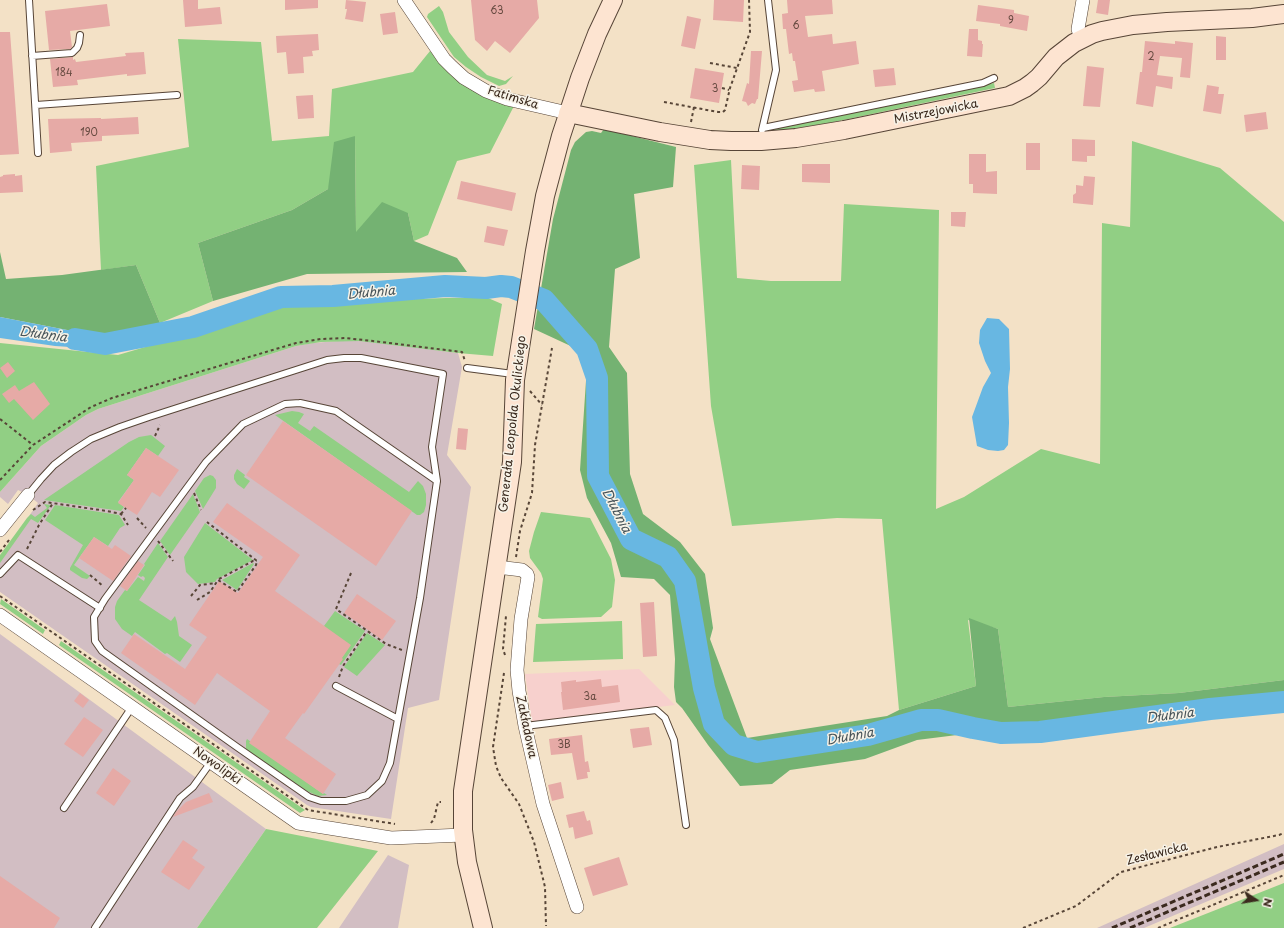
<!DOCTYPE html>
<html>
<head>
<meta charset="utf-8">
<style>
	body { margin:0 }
	#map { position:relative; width:1284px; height:928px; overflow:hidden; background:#f3e1c6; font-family:"Playpen Sans",sans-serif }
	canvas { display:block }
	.north { position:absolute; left:1236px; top:880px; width:40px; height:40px; -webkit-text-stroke:3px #f7f3e8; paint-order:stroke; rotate:102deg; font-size:11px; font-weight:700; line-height:16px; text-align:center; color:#3b2a1e }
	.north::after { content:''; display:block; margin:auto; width:14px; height:18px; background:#3b2a1e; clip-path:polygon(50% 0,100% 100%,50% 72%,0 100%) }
</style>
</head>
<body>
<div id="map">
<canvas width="1284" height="928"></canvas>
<div class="north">N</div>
</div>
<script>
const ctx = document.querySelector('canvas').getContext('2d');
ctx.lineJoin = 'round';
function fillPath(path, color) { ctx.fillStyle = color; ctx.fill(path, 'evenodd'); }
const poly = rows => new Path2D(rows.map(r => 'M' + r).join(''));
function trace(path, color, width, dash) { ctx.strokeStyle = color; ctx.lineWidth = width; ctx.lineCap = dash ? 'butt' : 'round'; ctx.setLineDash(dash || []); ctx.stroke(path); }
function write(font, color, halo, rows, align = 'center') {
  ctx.font = font + ' "Playpen Sans",sans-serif'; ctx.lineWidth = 3; ctx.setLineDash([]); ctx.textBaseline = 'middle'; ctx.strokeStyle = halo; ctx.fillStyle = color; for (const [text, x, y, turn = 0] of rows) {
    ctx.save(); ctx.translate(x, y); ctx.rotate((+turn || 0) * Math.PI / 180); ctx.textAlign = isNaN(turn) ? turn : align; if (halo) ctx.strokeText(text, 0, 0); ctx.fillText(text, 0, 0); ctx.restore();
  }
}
fillPath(poly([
	[639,669,675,705,532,722,525,674]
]), '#f7d0cd');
fillPath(poly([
	[338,341,359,341,376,342,458,353,462,367,447,455,471,487,439,700,408,708,391,819,311,807,307,805,0,592,0,558,38,503,28,495,18,490,8,504,0,497,0,492,41,446,86,415,98,409,296,346,313,343],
	[0,634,266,829,197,928,0,928],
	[1284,844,1284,869,1144,928,1097,928],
	[388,855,409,865,398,928,339,928]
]), '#d2bec3');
fillPath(poly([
	[439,6,443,12,449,32,468,57,487,75,505,81,513,76,506,84,499,86,481,77,466,67,454,57,427,17,428,14],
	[178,39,261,42,272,141,329,136,332,89,413,72,430,51,446,69,514,106,490,153,457,161,428,235,414,241,408,213,356,233,355,136,328,189,292,210,198,243,213,301,160,323,136,265,101,270,96,166,189,147],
	[994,83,995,88,829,123,791,129,771,131,773,129],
	[1132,141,1220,168,1284,222,1284,680,1179,693,1104,697,1008,707,998,629,968,620,976,686,899,710,882,519,837,518,732,526,711,406,694,165,731,160,737,278,771,281,841,281,844,204,939,210,936,509,964,497,1041,449,1100,464,1102,223,1130,227],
	[446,298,488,298,502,304,493,356,458,353,359,341,321,342,296,346,98,409,86,415,41,446,0,492,0,343,118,355,281,307,384,300],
	[292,411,299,412,304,414,298,423,310,431,314,426,409,492,418,481,423,486,426,494,426,505,424,512,420,515,417,515,275,415],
	[151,435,165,446,158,456,146,448,127,475,134,480,118,502,124,507,121,511,44,500,129,442,139,437],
	[237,469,245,475,244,477,250,481,244,489,237,484,234,479,234,475],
	[210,475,213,476,216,480,216,488,203,509,195,491,204,478],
	[193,494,200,512,170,555,160,541],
	[44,504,51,505,38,523,31,519,0,563,0,555,27,518,31,514,35,517,47,508],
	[55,505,119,515,125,525,120,528,108,546,94,537,74,565,90,576,87,579,82,578,70,570,70,568,83,545,45,520],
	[541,512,590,518,611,559,615,580,612,607,601,617,542,619,538,617,543,579,541,573,530,558,529,551,534,532],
	[205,523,253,560,217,579,215,582,198,584,186,572,184,557],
	[158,543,168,557,139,600,171,621,175,616,177,622,179,636,192,645,180,662,167,653,165,654,135,632,132,636,122,629,115,619,115,607,117,601,125,590,127,591,138,577,144,581,145,578,143,576,141,577,138,575,145,565,144,564],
	[253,563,254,564,237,590,222,580],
	[1,599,45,630,43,634,0,604],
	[335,611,365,631,341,665,339,664,324,626],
	[622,621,623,659,533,662,536,624],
	[367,633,385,645,357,676,344,667],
	[61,641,305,810,300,813,59,645],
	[247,739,323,794,324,793,327,795,318,796,307,791,261,760,246,749,246,741],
	[266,829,378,851,317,928,197,928],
	[1284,883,1284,928,1170,928,1236,902]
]), '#91cf84');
fillPath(poly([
	[604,129,676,147,673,187,634,194,640,258,615,269,609,347,627,373,630,474,643,514,680,542,705,574,713,628,710,639,747,738,887,716,899,710,976,686,969,618,998,629,1008,707,1104,697,1179,693,1284,680,1284,696,1252,696,1017,726,957,735,917,740,865,759,790,770,772,784,740,786,708,745,682,708,676,702,674,687,675,659,670,595,654,579,621,577,611,543,587,498,580,470,587,366,575,348,534,329,553,219,571,150,575,142,586,132,592,131,601,133],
	[355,136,356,232,382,202,408,213,414,241,457,258,467,272,307,274,213,301,198,243,292,210,328,189,334,142],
	[0,252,6,279,62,275,136,265,160,323,98,336,0,317]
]), '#74b272');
fillPath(poly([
	[0,317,98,336,105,344,85,348,55,346,0,338],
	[987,318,999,319,1009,329,1010,369,1008,387,1009,423,1008,445,1004,450,998,451,988,450,977,446,972,417,983,387,991,373,985,361,979,343,980,330]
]), '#68b7e2');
trace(poly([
	[75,339,105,344,193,327,281,297,333,296,445,286,486,288,501,286,511,287,544,300,587,349,597,378,598,476,631,539,668,557,685,581,704,688,714,724,734,745,757,752,868,735,921,720,938,720,973,728,1001,733,1040,732,1210,709,1284,702]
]), '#68b7e2', 22);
fillPath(poly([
	[183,0,198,0,198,9,220,7,222,24,185,27],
	[285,0,318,0,318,8,285,10],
	[346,0,366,2,363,22,345,19,347,9,345,9],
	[471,0,537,0,539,18,510,53,495,41,487,51,475,40],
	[714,0,744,0,743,22,713,20],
	[787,0,832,0,833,14,805,16,808,37,832,34,833,44,856,41,859,64,822,71,825,91,815,92,814,89,794,92,792,81,798,80,795,61,793,61,792,53,789,54,786,29,783,29,782,14,788,13],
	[1098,0,1110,0,1108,15,1096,13],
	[107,4,110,26,70,31,72,47,70,49,49,50,45,11],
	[978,5,1014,10,1014,13,1029,16,1027,31,1000,26,1000,24,976,21],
	[395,12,398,33,383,35,380,14],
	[687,16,701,19,695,49,681,46],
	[969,29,978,29,978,40,982,41,982,44,983,44,982,57,967,56],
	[0,32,10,32,19,154,0,155],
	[318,34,319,50,312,51,313,56,303,57,304,73,288,74,286,52,277,53,276,36],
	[1216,36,1226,37,1226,60,1216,60],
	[1145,41,1175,44,1175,41,1193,43,1190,78,1180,77,1182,58,1160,56,1157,75,1173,77,1172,89,1156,86,1153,107,1136,104,1140,72,1142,72],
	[751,51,762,51,758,99,757,99,755,104,752,103,748,106,746,102,742,101,747,83,749,84],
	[144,52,146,74,127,76,127,74,77,80,78,85,53,87,50,59,73,57,73,60,75,59,76,62,126,56,125,53],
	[1087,66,1104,68,1100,107,1083,106],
	[695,68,724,73,719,103,690,98],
	[894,68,896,85,875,87,873,70],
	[1207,85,1219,87,1218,94,1224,94,1221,114,1203,111],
	[313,95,314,118,298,119,296,96],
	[1266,112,1268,129,1246,132,1244,115],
	[138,117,139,134,102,136,102,141,71,143,72,151,50,153,48,119,101,118,101,119],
	[1072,139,1095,140,1095,156,1087,156,1087,162,1072,161],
	[1026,143,1040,143,1040,170,1026,170],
	[969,154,986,154,986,172,997,171,997,194,973,193,973,184,969,184],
	[802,164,830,164,830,183,802,182],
	[742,165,760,166,759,190,741,189],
	[15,174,15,176,22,175,23,192,0,193,0,177,3,176,3,175],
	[1084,176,1095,177,1093,205,1073,203,1073,195,1076,193,1076,185,1083,186],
	[461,181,516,193,512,211,457,199],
	[951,212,966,212,965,227,951,226],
	[487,226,508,230,504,246,484,242],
	[8,362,15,371,7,378,0,368],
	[34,382,50,404,33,420,14,399,9,403,2,394,15,385,19,391],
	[283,421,412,511,376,566,246,475],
	[458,428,468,429,466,450,456,449],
	[146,448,179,470,160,497,152,492,137,515,118,503,134,480,127,475],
	[227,503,300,555,275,591,351,645,342,658,343,659,304,714,303,713,285,738,336,774,323,794,249,743,270,711,217,673,195,705,121,653,134,634,185,669,207,637,189,625,219,581,238,593,263,557,213,522],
	[94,537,112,549,115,545,131,556,113,581,79,558],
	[138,561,144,565,127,591,120,586],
	[357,594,396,621,382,640,344,613],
	[654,602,657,656,643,657,640,603],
	[601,679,602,687,618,685,620,702,563,710,561,692,562,692,561,682,576,680,576,682],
	[80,693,89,700,83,708,74,701],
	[84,717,103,730,83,757,64,744],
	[649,727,652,745,633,748,630,729],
	[582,735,585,762,588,761,590,772,587,772,588,778,577,780,572,753,551,755,549,739],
	[113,768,131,781,114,806,96,793],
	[561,782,564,798,552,801,548,785],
	[209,793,213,802,173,817,176,812,186,802],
	[584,811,587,821,590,820,593,834,575,839,573,827,569,828,566,815],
	[183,840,198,850,192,858,205,867,189,890,161,872],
	[619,857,628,885,593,896,584,868],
	[0,876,60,918,54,928,0,928]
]), '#e6aaa6');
const lane = poly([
	[29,0,38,153],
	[32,56,72,53,77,48,79,43,80,35],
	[36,105,177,95],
	[763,128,983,83,994,78],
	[762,130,776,70,768,0],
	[467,368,513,374],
	[300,403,336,411,437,481,420,598,390,763,382,781,367,795,346,801,321,801,309,797,237,747,102,651,95,641,94,617,105,599,206,462,243,424,285,404,300,403],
	[28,495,41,479,54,465,71,452,91,439,120,427,149,417,327,360,344,358,361,358,443,374,432,447,437,481],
	[0,574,18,555,100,608],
	[336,686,398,719],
	[525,726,656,710,665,718,674,740,686,825],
	[64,808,132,707],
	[95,928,180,798,193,787,211,762]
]);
const street = poly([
	[404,0,444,59,452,67,464,78,486,91,507,99,568,113],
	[1081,39,1078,29,1083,0],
	[0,530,28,495],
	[497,567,522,570,527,574,528,577,521,619,517,670,519,691,525,726,543,804,577,907],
	[0,615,298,823,391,838,463,835]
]);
const secondary = poly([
	[568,113,660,132,710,140,731,141,761,141,796,138,844,130,1009,96,1025,88,1032,83,1039,77,1056,57,1074,43,1092,34,1102,31,1133,25,1167,22,1252,18,1284,14],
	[483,928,467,862,463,830,463,791,512,462,515,380,535,251,545,196,561,136,580,78,597,34,613,0]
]);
trace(lane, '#574537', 8);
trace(street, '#574537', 14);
trace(secondary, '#574537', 20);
trace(poly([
	[710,63,737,68],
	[722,88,729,90],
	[664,102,718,112,723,112,725,110,730,88,750,32,749,0],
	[691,122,694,107],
	[530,391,542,405],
	[0,419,33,445],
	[155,436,160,425],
	[0,480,33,445,91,407,112,398,296,343,321,339,345,338,373,341,462,352,465,361],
	[194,493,201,510],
	[33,510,45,502,107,511,121,514,128,525],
	[121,514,126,508],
	[137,518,146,528],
	[158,541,173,561],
	[27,549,39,525,53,503],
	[0,552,9,540],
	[516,557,520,531,532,493,535,445,552,348],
	[351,573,336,609,386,644,402,650],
	[90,575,103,586],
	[219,579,253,561,257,561],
	[0,596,308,810,395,824],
	[191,596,200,585,216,583],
	[197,600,210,592,218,580,237,592,256,565,257,561,207,522],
	[505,655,503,649,506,616],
	[504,673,493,747,496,766,501,778,519,804,534,842,545,887,546,926],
	[339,677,343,666,367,631],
	[431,823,434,819,438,802,441,802],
	[1023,928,1076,906,1121,872,1217,847,1279,835,1284,833],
	[1158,928,1284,875]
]), '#574537', 2, [3, 3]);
trace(lane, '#fff', 6);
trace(street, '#fff', 13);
trace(secondary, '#fde4d1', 18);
trace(poly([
	[1112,928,1284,854],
	[1130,928,1284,862]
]), '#3b2a1e', 3, [6, 3]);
write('10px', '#664a40', null, [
	["63",497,11],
	["9",1011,21],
	["6",796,26],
	["2",1151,57],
	["184",64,73],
	["3",715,89],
	["190",89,133],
	["3a",590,697],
	["3B",564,745]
]);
write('12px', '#3b2a1e', '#f7f3e8', [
	["Fatimska",513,98,17],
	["Mistrzejowicka",936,112,-11],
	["Generała Leopolda Okulickiego",513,424,-84],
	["Zakładowa",526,727,78],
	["Nowolipki",217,766,35],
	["Zesławicka",1157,854,-14]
]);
write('italic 13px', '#485459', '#f7f3e8', [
	["Dłubnia",371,293,-5],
	["Dłubnia",43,335,8],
	["Dłubnia",616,511,63],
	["Dłubnia",1170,716,-7],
	["Dłubnia",850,737,-10]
]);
</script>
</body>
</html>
